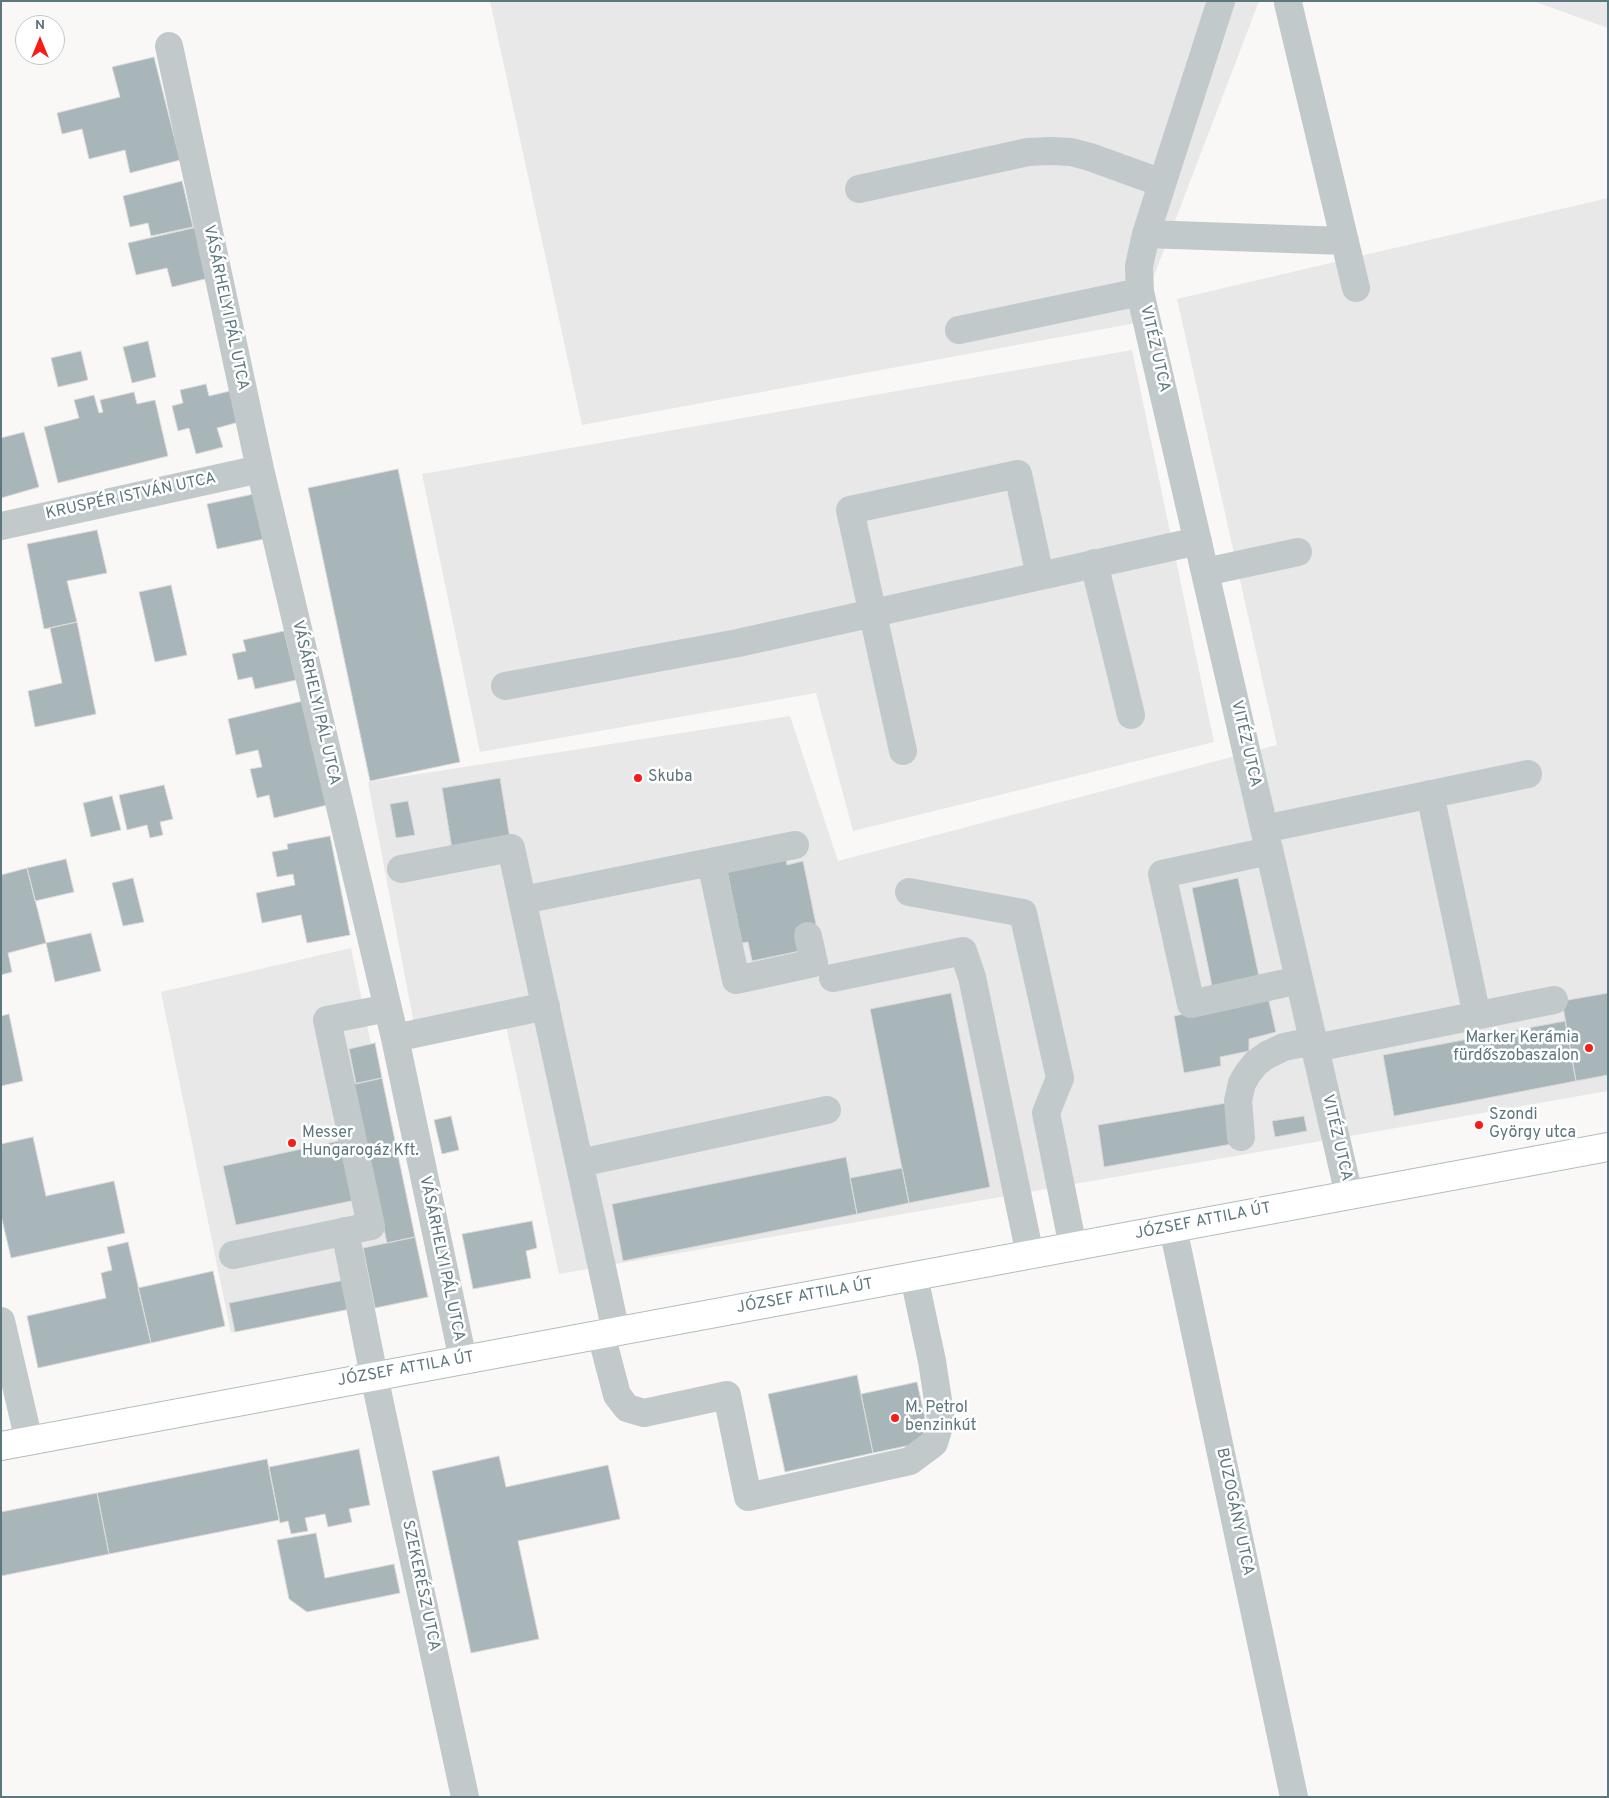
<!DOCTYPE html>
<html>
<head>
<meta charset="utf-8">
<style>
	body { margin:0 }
	#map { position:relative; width:1609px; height:1798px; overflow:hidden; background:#f9f8f6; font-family:Overpass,sans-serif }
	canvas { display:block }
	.frame { position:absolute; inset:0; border:2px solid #5d777e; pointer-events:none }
	.north { position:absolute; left:15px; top:15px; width:50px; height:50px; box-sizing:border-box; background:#fff; border:1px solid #bec9cb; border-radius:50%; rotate:0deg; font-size:14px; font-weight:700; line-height:20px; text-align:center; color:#5d777e }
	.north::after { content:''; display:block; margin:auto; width:18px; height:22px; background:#f51c1a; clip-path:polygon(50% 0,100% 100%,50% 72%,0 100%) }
</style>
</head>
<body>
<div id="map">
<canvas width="1609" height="1798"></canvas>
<div class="frame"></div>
<div class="north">N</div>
</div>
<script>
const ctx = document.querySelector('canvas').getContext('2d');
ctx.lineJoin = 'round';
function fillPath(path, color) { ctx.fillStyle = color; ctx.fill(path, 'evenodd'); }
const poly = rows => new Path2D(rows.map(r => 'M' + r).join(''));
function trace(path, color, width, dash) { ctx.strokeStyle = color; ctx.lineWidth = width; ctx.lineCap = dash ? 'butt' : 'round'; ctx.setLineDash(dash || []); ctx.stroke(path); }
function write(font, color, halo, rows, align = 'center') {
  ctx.font = font + ' Overpass,sans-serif'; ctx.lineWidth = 5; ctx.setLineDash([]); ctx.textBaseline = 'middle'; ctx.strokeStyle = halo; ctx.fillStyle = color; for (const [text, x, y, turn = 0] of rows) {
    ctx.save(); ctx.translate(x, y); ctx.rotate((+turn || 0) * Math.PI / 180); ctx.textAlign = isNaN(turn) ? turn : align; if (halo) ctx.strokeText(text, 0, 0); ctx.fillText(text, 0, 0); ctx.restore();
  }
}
fillPath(poly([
	[490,1,1259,1,1136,323,582,425],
	[1533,1,1608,1,1608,28],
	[1608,198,1608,1091,559,1274,506,1026,417,1040,368,782,790,716,838,861,1277,745,1177,299],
	[1132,350,1214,742,853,831,816,693,480,752,422,474],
	[351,948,423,1295,231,1333,161,992]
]), '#e7e8e7');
const building = poly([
	[154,57,180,160,130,173,125,150,89,159,82,129,62,134,57,113,120,97,112,67,154,57],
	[182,181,193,227,151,236,148,223,130,227,123,196,182,181],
	[197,227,209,278,172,287,167,268,136,275,128,243,197,227],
	[148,341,156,377,132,383,123,347,148,341],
	[81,351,88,380,58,387,51,358,81,351],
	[206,384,209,396,230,391,239,422,217,428,223,447,196,454,189,428,178,431,172,406,183,403,180,390,206,384],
	[134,392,137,404,155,400,168,456,58,483,44,427,79,418,74,400,94,395,99,413,103,412,100,400,134,392],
	[24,432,39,487,1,498,1,438,24,432],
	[398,469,460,762,370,781,308,488,398,469],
	[254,494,264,539,217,549,207,504,254,494],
	[97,530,107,573,67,581,77,622,44,629,27,544,97,530],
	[171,585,187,655,155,662,139,592,171,585],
	[77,622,96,714,35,727,28,691,62,683,50,628,77,622],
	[284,631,296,680,255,689,252,677,238,680,232,654,246,651,243,640,284,631],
	[303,701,327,805,274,818,269,795,257,798,250,769,262,767,258,750,236,755,228,719,303,701],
	[500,778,510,839,452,849,442,788,500,778],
	[164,785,173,819,160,822,163,835,150,838,147,825,127,830,119,795,164,785],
	[112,796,121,830,91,837,83,803,112,796],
	[408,801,415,835,396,838,390,804,408,801],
	[330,836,350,935,307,943,301,915,262,923,256,893,295,885,293,874,277,877,272,852,288,849,287,844,330,836],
	[66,859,74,892,35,901,27,868,66,859],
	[786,859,787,865,803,861,816,924,796,928,800,951,752,961,748,942,742,943,727,871,786,859],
	[27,868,46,943,8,953,12,972,1,975,1,875,27,868],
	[133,878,144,922,123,926,112,883,133,878],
	[1238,878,1260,981,1213,991,1192,888,1238,878],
	[91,933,101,971,55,982,46,943,91,933],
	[951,993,990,1187,909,1203,870,1009,951,993],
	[1608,993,1608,1075,1576,1081,1562,1001,1608,993],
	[1268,997,1276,1032,1249,1039,1249,1051,1220,1057,1221,1066,1184,1073,1174,1016,1268,997],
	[9,1014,23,1081,1,1086,1,1016,9,1014],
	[1565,1021,1576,1081,1394,1116,1383,1055,1565,1021],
	[375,1043,382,1078,356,1084,349,1049,375,1043],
	[382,1078,415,1237,387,1243,353,1084,382,1078],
	[1226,1103,1232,1144,1104,1167,1098,1125,1226,1103],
	[451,1116,459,1150,442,1154,434,1120,451,1116],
	[1304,1116,1307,1131,1275,1137,1272,1121,1304,1116],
	[33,1137,46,1196,114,1181,125,1233,11,1258,1,1215,1,1144,33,1137],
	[343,1140,356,1200,236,1225,223,1166,343,1140],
	[846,1157,857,1214,623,1261,612,1204,846,1157],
	[902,1168,909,1203,857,1214,850,1178,902,1168],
	[532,1221,537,1248,526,1251,531,1278,473,1289,462,1234,532,1221],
	[415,1237,428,1297,375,1308,363,1248,415,1237],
	[128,1242,151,1343,38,1368,27,1316,106,1298,101,1273,112,1270,107,1247,128,1242],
	[213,1271,225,1326,151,1343,138,1288,213,1271],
	[345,1280,350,1309,235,1332,229,1303,345,1280],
	[857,1375,873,1453,785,1472,768,1394,857,1375],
	[917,1382,930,1441,873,1453,861,1394,917,1382],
	[359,1449,370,1505,349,1509,352,1522,328,1527,325,1514,305,1518,308,1531,291,1534,288,1521,280,1523,269,1467,359,1449],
	[499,1456,506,1487,608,1465,620,1519,518,1541,539,1639,471,1653,432,1471,499,1456],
	[267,1459,279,1520,109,1554,97,1493,267,1459],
	[97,1493,109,1554,1,1576,1,1512,97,1493],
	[316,1533,325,1578,394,1564,400,1593,307,1612,289,1599,277,1540,316,1533]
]);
fillPath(building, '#a8b6b9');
trace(building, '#dbdad8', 1);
const major = poly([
	[1,1446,1608,1147]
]);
trace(major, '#b3bbbe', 30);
trace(poly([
	[1221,1,1146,234,1139,266,1140,292,1349,1195],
	[1288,3,1356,288],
	[169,46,260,469,395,1038,463,1360],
	[859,189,1028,152,1051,151,1071,152,1090,157,1162,183],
	[1146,234,1345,241],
	[959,330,1140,292],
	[1,526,260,469],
	[1094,563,1131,715],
	[1205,572,1298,552],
	[505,686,738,643,1198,541],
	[903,751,850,510,1018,474,1040,576],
	[1430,794,1474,1002],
	[1264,829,1528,774],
	[1269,851,1162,874,1191,1004,1299,980],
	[711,862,736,980,814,963,808,936],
	[401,869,511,848,616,1332],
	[909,892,1023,913,1060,1078,1046,1113,1073,1247],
	[523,900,795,845],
	[833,978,963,951,972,977,1030,1255],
	[395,1038,546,1006],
	[1315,1048,1554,1000],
	[1241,1137,1238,1101,1242,1083,1248,1073,1256,1063,1267,1055,1284,1047,1313,1041],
	[580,1163,827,1110],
	[1173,1228,1294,1797],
	[345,1231,374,1376,465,1797],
	[233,1255,371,1226,327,1020,388,1008],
	[1,1321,29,1441],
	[601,1334,617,1395,627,1408,644,1413,727,1395,748,1497,910,1461,934,1443,941,1420,932,1361,914,1277]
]), '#c2c9cb', 28);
trace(major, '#fff', 28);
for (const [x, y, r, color] of [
	[638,778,5,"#f51c1a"],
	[1589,1048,5,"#f51c1a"],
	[1479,1125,5,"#f51c1a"],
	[292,1143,5,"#f51c1a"],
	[895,1418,5,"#f51c1a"]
]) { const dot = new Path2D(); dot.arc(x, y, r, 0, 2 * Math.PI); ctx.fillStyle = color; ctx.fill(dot); trace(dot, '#fff', 2); }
write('16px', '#5d777e', '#fff', [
	["VÁSÁRHELYI PÁL UTCA",225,308,78],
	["VITÉZ UTCA",1154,349,77],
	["KRUSPÉR ISTVÁN UTCA",131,497,-12],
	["VÁSÁRHELYI PÁL UTCA",315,703,77],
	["VITÉZ UTCA",1245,744,77],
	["VITÉZ UTCA",1336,1138,77],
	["JÓZSEF ATTILA ÚT",1203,1222,-11],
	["VÁSÁRHELYI PÁL UTCA",441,1259,78],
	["JÓZSEF ATTILA ÚT",805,1297,-10],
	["JÓZSEF ATTILA ÚT",406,1370,-10],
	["BUZOGÁNY UTCA",1234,1512,78],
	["SZEKERÉSZ UTCA",420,1586,78]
]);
write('16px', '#5d777e', '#fff', [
	["Skuba",648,778],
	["Marker Kerámia",1579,1039,"right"],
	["fürdőszobaszalon",1579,1057,"right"],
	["Szondi",1489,1116],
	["György utca",1489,1134],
	["Messer",302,1134],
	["Hungarogáz Kft.",302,1152],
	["M. Petrol",905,1409],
	["benzinkút",905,1427]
], 'left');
</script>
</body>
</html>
